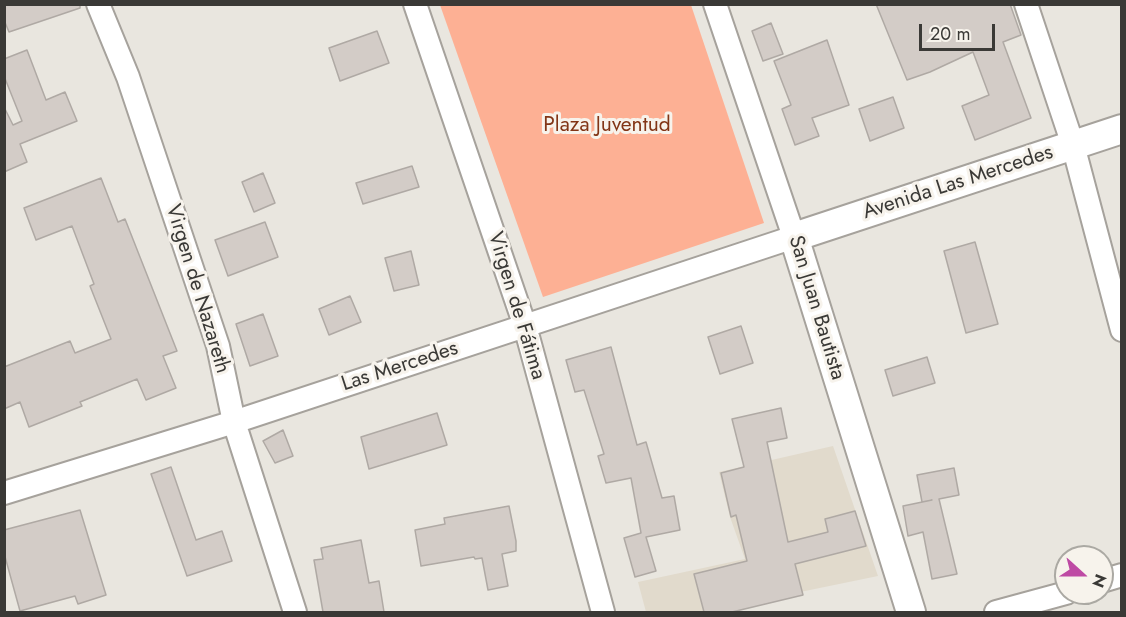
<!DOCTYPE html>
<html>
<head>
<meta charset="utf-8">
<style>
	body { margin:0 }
	#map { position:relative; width:1126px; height:617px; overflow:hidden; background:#e9e6df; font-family:Jost,sans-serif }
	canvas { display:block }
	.frame { position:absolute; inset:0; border:6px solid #3a3936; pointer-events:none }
	.north { position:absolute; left:1054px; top:545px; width:60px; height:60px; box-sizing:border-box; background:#f7f3ec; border:2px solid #aba9a3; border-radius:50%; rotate:111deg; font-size:16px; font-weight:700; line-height:24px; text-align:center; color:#3a3936 }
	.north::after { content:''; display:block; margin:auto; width:21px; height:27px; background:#be4aa4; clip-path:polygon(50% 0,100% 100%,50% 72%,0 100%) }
	.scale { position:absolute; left:919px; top:24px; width:76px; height:27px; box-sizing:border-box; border:3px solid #3a3936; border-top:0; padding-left:8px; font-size:18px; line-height:21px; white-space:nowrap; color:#3a3936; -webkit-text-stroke:4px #f7f3ec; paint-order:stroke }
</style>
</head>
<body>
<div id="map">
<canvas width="1126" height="617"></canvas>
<div class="frame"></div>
<div class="north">N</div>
<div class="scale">20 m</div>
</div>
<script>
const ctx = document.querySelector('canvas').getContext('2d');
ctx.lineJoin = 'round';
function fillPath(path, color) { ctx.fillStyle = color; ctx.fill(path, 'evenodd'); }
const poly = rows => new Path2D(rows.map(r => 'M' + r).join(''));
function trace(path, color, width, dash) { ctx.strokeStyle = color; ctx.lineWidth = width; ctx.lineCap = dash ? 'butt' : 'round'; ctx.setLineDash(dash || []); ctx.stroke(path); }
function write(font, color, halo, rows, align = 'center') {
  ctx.font = font + ' Jost,sans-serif'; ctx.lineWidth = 6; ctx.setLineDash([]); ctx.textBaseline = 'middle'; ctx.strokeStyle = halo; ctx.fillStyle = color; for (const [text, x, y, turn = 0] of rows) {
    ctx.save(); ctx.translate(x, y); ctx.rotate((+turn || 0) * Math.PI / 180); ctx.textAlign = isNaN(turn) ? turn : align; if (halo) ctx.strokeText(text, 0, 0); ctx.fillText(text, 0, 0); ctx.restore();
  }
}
fillPath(poly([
	[833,446,878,576,703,612,646,612,638,582,745,559,730,517,719,472]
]), '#e1dacc');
fillPath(poly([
	[440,5,691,5,764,223,543,297]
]), '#fdb094');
const building = poly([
	[4,4,80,4,80,8,9,32,4,20,4,4],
	[876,4,1010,4,1021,35,1003,42,1031,118,975,140,962,106,989,95,973,52,930,72,907,80,876,4],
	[771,23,783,54,763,61,752,31,771,23],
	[377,31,389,63,340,81,329,48,377,31],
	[827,40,849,105,812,118,819,136,795,145,782,109,791,105,774,61,827,40],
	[27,50,46,100,65,92,77,121,20,144,27,162,4,172,4,107,13,125,22,121,4,76,4,59,27,50],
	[893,97,904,128,870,141,859,109,893,97],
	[412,166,419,187,363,204,356,183,412,166],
	[263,173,275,203,254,212,242,182,263,173],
	[101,178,118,222,125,219,177,351,163,356,176,388,146,400,137,379,80,402,82,406,29,427,20,402,4,409,4,367,70,341,75,353,111,339,90,286,94,284,72,226,36,240,24,208,101,178],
	[265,222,278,257,228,276,215,240,265,222],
	[975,242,998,324,966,333,944,251,975,242],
	[411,251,419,285,394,291,385,258,411,251],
	[350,296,361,322,329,335,319,309,350,296],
	[263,314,278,356,250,366,236,324,263,314],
	[741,326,753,363,720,374,708,337,741,326],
	[611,347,637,445,646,442,662,498,674,496,680,530,646,537,656,571,635,577,624,538,641,533,631,478,606,483,598,456,604,454,584,390,575,392,566,360,611,347],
	[927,357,935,383,893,396,885,370,927,357],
	[781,408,787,438,767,442,788,542,828,532,825,519,855,511,866,546,795,564,803,595,732,612,704,612,694,574,747,561,736,515,731,517,721,473,744,467,732,419,781,408],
	[437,413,447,445,369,469,361,437,437,413],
	[283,430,293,456,275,463,263,441,283,430],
	[171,467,196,540,222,531,232,561,187,576,151,474,171,467],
	[954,468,959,495,939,499,957,574,932,579,923,532,908,536,903,506,932,500,922,502,917,475,954,468],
	[509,506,516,541,516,551,502,554,508,586,488,590,482,558,475,559,474,557,421,566,415,530,445,524,444,518,509,506],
	[80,510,106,595,78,604,75,596,20,611,4,553,4,530,80,510],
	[361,540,369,583,379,581,384,612,323,612,314,560,323,559,321,548,361,540]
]);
fillPath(building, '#d3ccc7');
trace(building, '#afa9a4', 1.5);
const minor = poly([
	[98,4,128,77,218,346,234,422,295,612],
	[415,4,525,326,603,612],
	[1026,4,1073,145,1122,330],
	[4,493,234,422,794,237,715,4],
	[1102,581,1122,575],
	[996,612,1066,593]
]);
const tertiary = poly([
	[911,612,794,237,1122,129]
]);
trace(minor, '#a6a29c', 26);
trace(tertiary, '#a6a29c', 32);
trace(minor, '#fff', 22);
trace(tertiary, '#fff', 28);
write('21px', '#823516', '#f7f3ec', [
	["Plaza Juventud",607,126]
]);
write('21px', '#3a3936', '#f7f3ec', [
	["Avenida Las Mercedes",958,183,-18],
	["Virgen de Nazareth",197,289,73],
	["Virgen de Fátima",516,306,73],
	["San Juan Bautista",816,308,73],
	["Las Mercedes",400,367,-18]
]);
</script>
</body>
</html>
